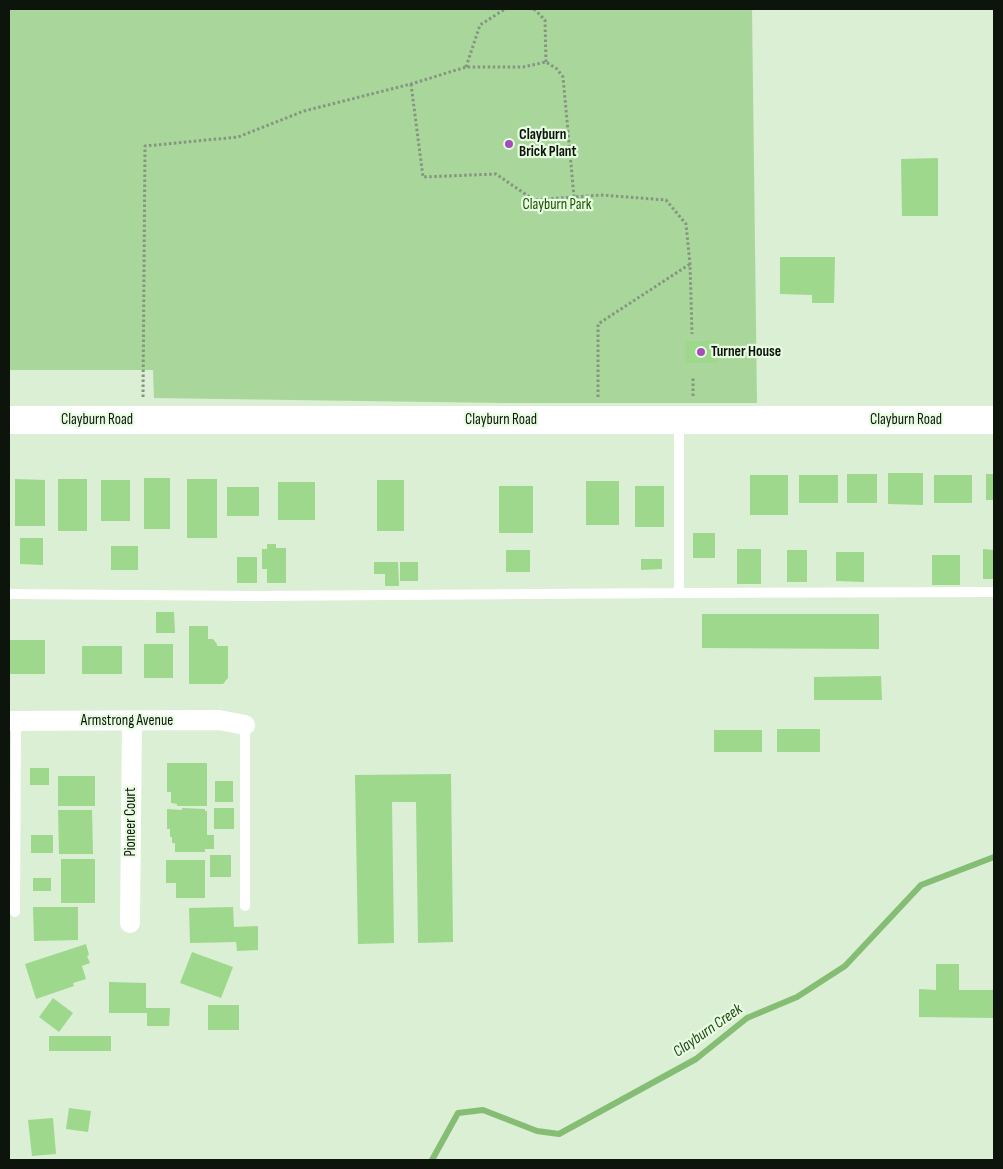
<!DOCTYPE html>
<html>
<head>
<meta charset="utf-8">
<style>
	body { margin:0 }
	#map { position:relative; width:1003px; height:1169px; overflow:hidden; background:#daefd3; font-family:"Sofia Sans Condensed",sans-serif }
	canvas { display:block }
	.frame { position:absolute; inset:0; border:10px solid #0d140b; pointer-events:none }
</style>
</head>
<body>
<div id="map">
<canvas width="1003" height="1169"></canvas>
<div class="frame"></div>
</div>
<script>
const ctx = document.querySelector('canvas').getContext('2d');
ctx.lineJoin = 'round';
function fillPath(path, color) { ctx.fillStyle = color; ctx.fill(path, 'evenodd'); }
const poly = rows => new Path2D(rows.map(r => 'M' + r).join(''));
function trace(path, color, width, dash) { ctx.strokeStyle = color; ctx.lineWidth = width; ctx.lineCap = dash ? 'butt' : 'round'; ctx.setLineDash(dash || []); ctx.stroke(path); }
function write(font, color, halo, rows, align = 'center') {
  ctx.font = font + ' "Sofia Sans Condensed",sans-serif'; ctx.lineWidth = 4.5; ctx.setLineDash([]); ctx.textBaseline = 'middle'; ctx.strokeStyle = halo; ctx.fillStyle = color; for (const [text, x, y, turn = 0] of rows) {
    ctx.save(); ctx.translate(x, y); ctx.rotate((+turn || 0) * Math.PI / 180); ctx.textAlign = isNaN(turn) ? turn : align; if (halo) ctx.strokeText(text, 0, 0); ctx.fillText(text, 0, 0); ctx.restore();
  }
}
fillPath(poly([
	[9,9,752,9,757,403,501,403,154,398,153,370,9,370]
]), '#a9d79b');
trace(poly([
	[432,1160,458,1113,483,1110,537,1131,559,1134,696,1059,747,1018,797,997,845,966,921,885,994,857]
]), '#84bd73', 6);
fillPath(poly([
	[938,158,938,216,902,216,901,159],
	[780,257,835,257,834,303,812,303,812,295,780,294],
	[685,341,717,341,717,363,685,363],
	[888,473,923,473,923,505,888,504],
	[847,474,877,474,877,503,847,503],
	[986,474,994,474,994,500,986,500],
	[750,475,788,475,788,515,750,515],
	[799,475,838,475,838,503,799,503],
	[934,475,972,475,972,503,934,503],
	[144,478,170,478,170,529,144,529],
	[15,479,45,480,45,526,15,526],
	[58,479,87,479,87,531,58,531],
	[187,479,217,479,217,538,187,538],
	[101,480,130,480,130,521,101,521],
	[377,480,404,480,404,531,377,531],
	[586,481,619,481,619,525,586,525],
	[278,482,315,482,315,520,278,520],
	[499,486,533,486,533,533,499,533],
	[635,486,664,486,664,527,635,527],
	[227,487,259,487,259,516,227,516],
	[693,533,715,533,715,558,693,558],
	[20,538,43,538,43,565,20,564],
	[267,544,276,544,276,548,286,548,286,583,267,583,267,569,262,569,262,549,267,549],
	[111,546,138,546,138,570,111,570],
	[737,549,761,549,761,584,737,584],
	[983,549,994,550,994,579,983,579],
	[506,550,530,550,530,572,506,572],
	[787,550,807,550,807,582,787,582],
	[836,552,864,552,864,582,836,581],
	[932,555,960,555,960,585,932,585],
	[237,557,257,557,257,583,237,583],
	[641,559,662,559,662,569,641,570],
	[374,562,398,562,399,586,385,586,385,574,374,574],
	[400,562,418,562,418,581,400,581],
	[156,612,174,612,175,633,156,633],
	[702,614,879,614,879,649,702,648],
	[189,626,208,626,208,639,213,639,217,644,217,646,228,646,228,678,223,684,189,684],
	[9,640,45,640,45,674,9,674],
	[144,644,173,644,173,678,144,678],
	[82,646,122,646,122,674,82,674],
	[881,676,882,700,814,700,814,677],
	[777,729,820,729,820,752,777,752],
	[714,730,762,730,762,752,714,752],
	[167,763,207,763,207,806,177,806,177,804,171,803,171,792,167,792],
	[30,768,49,768,49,785,30,785],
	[451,774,453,942,418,943,416,802,392,802,394,943,358,944,355,775],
	[58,776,95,776,95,806,58,806],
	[215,781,233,781,233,802,215,802],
	[182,808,205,809,205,811,207,811,207,835,214,835,214,849,205,849,205,852,175,852,175,843,172,843,172,837,170,837,170,829,167,829,167,809,182,810],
	[214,808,234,808,234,829,214,829],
	[58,810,92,810,93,854,59,854],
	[31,835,53,835,53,853,31,853],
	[210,855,231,855,231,877,210,877],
	[61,859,95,859,95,903,61,903],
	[166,860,205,860,205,898,176,898,176,883,166,883],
	[33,878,51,878,51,891,33,891],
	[33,907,78,907,78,940,34,941],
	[233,907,234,927,258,926,258,950,237,951,236,942,190,943,189,908],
	[86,944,89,955,87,956,90,963,82,966,86,979,73,983,74,986,36,999,25,964],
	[192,952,233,967,221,998,180,983],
	[936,964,959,964,959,990,994,990,994,1018,919,1017,919,989,936,990],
	[109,982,146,983,146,1008,170,1008,169,1026,147,1026,147,1013,109,1013],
	[53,998,73,1013,59,1032,39,1017],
	[208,1005,239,1005,239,1030,208,1030],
	[49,1036,111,1036,111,1051,49,1051],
	[69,1108,91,1111,88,1132,66,1129],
	[53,1118,56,1154,32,1156,28,1120]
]), '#9ed88c');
trace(poly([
	[534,9,545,20,546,62],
	[466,67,480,25,505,9],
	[411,84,423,177,496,174,534,200,601,195,666,200,686,224,690,264,692,334],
	[693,396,693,377],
	[143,397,145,146,238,137,304,111,411,84,466,67,523,67,546,62,557,69,563,77,574,197],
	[598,397,598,324,690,264]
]), '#859580', 3, [2.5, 2.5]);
trace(poly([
	[679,421,679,593],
	[9,594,256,596,679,593,994,592],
	[245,725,245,906],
	[15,912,16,721]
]), '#fff', 10);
trace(poly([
	[9,721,219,720,245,725],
	[130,923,132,721]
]), '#fff', 20);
trace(poly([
	[9,420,994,420]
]), '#fff', 28);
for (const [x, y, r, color] of [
	[509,144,5,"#a44ebb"],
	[701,352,5,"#a44ebb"]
]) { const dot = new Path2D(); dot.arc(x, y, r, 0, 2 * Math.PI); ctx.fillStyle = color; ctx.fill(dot); trace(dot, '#e7fce1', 2); }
write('bold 15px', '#0d140b', '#e7fce1', [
	["Clayburn",519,135],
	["Brick Plant",519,152],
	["Turner House",711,352]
], 'left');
write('15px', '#194f00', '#e7fce1', [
	["Clayburn Park",557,205]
]);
write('15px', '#0d140b', '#e7fce1', [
	["Clayburn Road",97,420],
	["Clayburn Road",501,420],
	["Clayburn Road",906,420],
	["Armstrong Avenue",127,721],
	["Pioneer Court",131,822,-90]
]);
write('italic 16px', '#234816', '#e7fce1', [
	["Clayburn Creek",708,1031,-35]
]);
</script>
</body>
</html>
